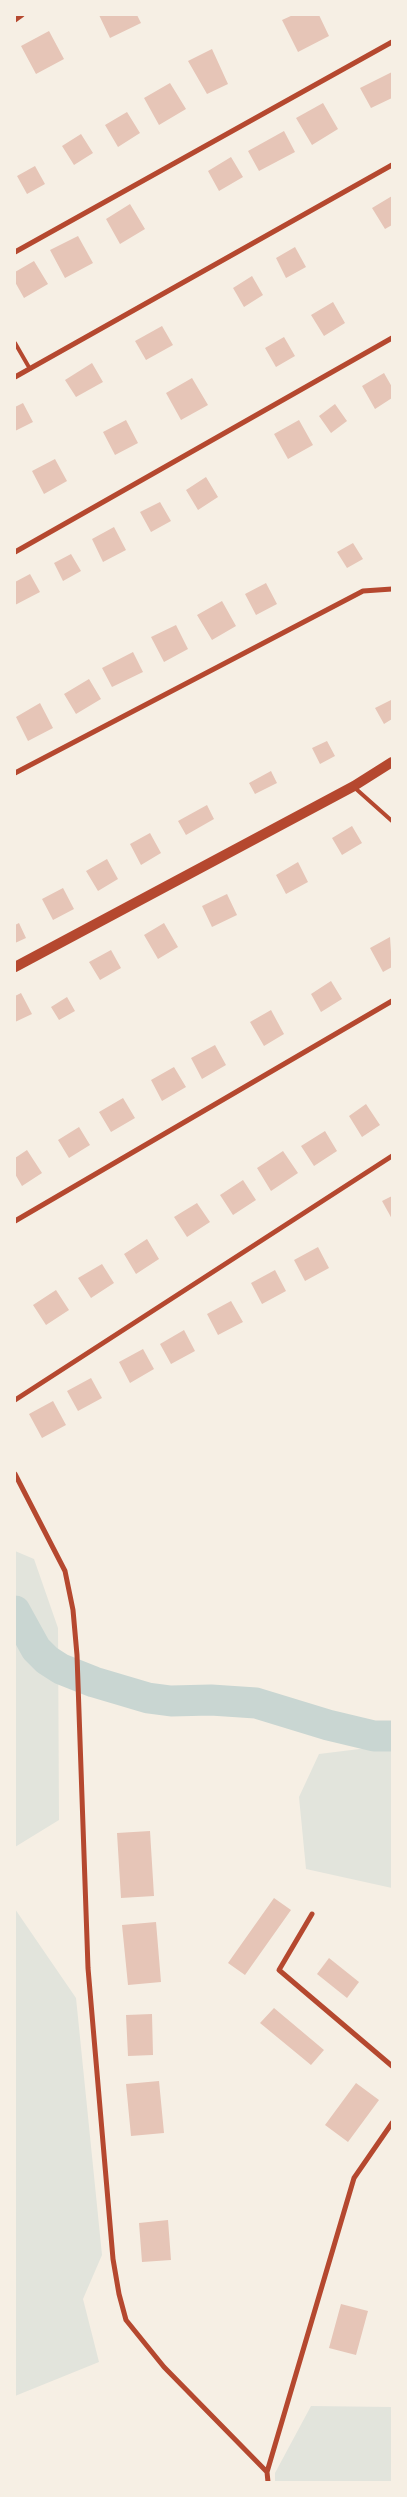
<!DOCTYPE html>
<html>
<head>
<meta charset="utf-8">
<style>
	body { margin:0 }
	#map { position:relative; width:407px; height:2497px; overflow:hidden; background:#f6efe4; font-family:Barlow,sans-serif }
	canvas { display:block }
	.frame { position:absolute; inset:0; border:16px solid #f6efe4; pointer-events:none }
</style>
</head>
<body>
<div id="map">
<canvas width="407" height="2497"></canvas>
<div class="frame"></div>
</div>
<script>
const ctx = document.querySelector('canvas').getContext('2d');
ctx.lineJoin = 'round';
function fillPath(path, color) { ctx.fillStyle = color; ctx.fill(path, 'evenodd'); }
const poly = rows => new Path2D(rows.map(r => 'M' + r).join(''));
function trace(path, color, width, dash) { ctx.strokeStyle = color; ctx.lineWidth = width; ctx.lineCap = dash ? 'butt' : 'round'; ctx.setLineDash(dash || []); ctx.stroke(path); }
fillPath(poly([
	[15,1551,34,1559,58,1628,59,1820,15,1847],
	[392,1745,392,1888,306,1869,299,1797,319,1754],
	[15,1909,76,1998,102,2255,83,2299,99,2362,15,2396],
	[311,2406,392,2407,392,2482,275,2482,275,2473]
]), '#e2e4dc');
trace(poly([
	[15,1611,36,1649,47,1660,61,1669,94,1682,148,1698,171,1701,211,1700,256,1703,328,1725,374,1736,392,1736]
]), '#c9d6d2', 31);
fillPath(poly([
	[99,15,137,15,141,23,110,38],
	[293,15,319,15,329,36,298,52,282,20],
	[49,31,64,59,36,74,21,46],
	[212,49,228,84,207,94,188,61],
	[392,72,392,98,371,108,360,88],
	[170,83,186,109,159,125,144,98],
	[323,103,338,129,312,145,296,118],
	[127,112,140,133,118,147,105,125],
	[284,131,295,152,259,171,248,151],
	[81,134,93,153,74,165,62,146],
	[231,157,243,177,219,191,208,171],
	[35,166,45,184,27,194,17,176],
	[392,196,392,225,385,229,372,208],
	[130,204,145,229,120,244,106,219],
	[78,236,93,263,65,278,50,250],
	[295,247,306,267,286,278,276,258],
	[34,261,48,284,24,298,15,282,15,272],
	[252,276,263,295,244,307,233,288],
	[333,302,345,323,324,336,311,315],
	[162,326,173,345,146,360,135,341],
	[284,337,295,356,276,367,265,348],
	[92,363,103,382,76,397,65,380],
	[384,373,392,387,392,398,375,409,362,386],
	[192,378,208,405,181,420,166,393],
	[23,403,33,422,15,431,15,407],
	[335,404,347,421,331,433,319,416],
	[126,420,138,443,115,455,103,432],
	[299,420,313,445,288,459,274,434],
	[55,459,67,481,44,494,32,471],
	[206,477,218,497,198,510,186,490],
	[160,502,171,521,151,532,140,512],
	[114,527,126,550,103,562,92,539],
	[353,543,363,559,347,568,337,552],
	[71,554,81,571,63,581,54,563],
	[30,574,40,592,15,605,15,582],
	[266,583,277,604,256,615,245,594],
	[222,601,236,626,212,640,197,615],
	[176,625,188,649,164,662,151,637],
	[133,652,143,672,112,687,102,668],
	[89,679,101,699,76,714,64,694],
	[391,700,392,719,384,724,375,708],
	[40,703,53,728,28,741,16,717],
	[327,741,335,756,320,764,312,748],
	[271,771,277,783,255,794,249,783],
	[207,805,214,819,186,835,178,821],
	[352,826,362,843,342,855,332,838],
	[150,833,161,853,141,865,130,844],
	[107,859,118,879,98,891,86,871],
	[298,862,308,882,286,894,276,875],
	[63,888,74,909,53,920,42,899],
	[227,894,237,915,212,927,202,906],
	[19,923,26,938,15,943,15,925],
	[164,923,178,947,158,959,144,935],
	[390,937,392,967,383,972,370,948],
	[111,950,121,968,100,980,89,962],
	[331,981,342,999,321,1012,311,994],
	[21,993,32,1014,15,1022,15,996],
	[67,997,75,1011,59,1020,51,1007],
	[271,1010,284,1034,264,1046,250,1022],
	[215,1045,226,1065,202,1079,191,1058],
	[174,1067,186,1087,162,1101,151,1080],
	[123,1098,135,1118,111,1132,99,1112],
	[366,1104,380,1125,362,1137,349,1116],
	[79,1127,90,1145,69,1158,58,1140],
	[325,1131,337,1151,314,1166,301,1146],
	[27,1150,42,1173,22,1186,15,1174,15,1158],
	[283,1151,298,1173,271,1191,257,1168],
	[243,1180,256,1200,233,1215,220,1195],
	[392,1196,392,1219,382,1201],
	[197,1203,210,1222,187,1237,174,1217],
	[147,1239,159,1259,136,1274,124,1254],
	[318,1247,329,1268,305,1281,294,1260],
	[102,1264,114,1283,91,1298,78,1278],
	[275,1270,286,1291,262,1304,251,1283],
	[56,1290,69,1310,46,1325,33,1305],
	[231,1301,243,1322,218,1335,207,1314],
	[184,1330,195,1351,171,1364,160,1344],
	[143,1349,154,1369,130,1383,119,1362],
	[91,1378,102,1398,78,1411,67,1391],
	[53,1401,66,1425,42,1438,29,1414],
	[150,1831,154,1896,121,1898,117,1833],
	[274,1898,291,1910,245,1975,228,1963],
	[156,1922,161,1982,128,1985,122,1925],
	[329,1958,359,1982,347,1998,317,1974],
	[274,2008,324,2050,311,2065,260,2023],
	[152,2014,153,2055,128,2056,126,2015],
	[159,2081,164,2133,131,2136,126,2084],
	[356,2083,379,2100,348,2142,325,2125],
	[168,2220,171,2260,142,2262,139,2223],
	[341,2304,368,2311,356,2355,329,2348]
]), '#e6c5b7');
trace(poly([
	[15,343,30,369],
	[355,788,392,821]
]), '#b5482f', 4);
trace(poly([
	[15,20,22,15],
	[15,252,392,42],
	[15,377,392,165],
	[15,552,392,338],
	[15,773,363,591,392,589],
	[15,1221,392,1001],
	[15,1400,392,1156],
	[15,1474,65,1571,73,1610,77,1655,88,1968,113,2259,119,2294,126,2320,164,2367,267,2472],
	[312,1914,279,1970,392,2066],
	[268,2482,267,2472,354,2178,392,2123]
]), '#b5482f', 5);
trace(poly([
	[15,967,354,786,392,762]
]), '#b5482f', 10);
</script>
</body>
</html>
